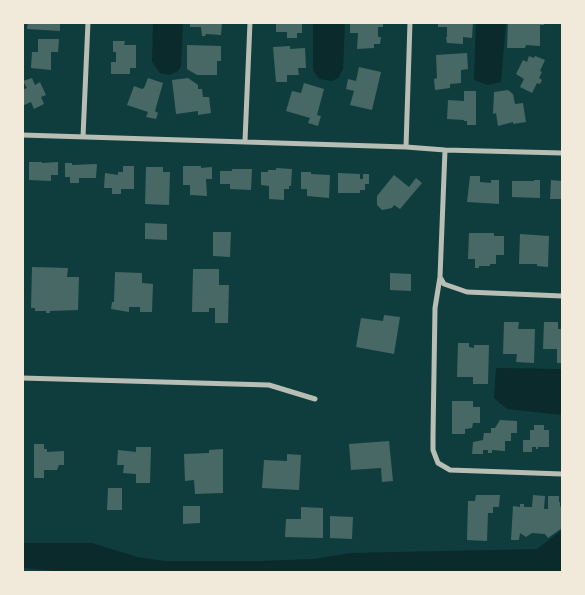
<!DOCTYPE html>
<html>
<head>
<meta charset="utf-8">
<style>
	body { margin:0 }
	#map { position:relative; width:585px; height:595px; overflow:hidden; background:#0f3d3e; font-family:"Alegreya Sans",sans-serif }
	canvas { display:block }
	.frame { position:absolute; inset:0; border:24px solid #f1e9da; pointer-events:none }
</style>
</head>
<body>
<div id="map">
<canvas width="585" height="595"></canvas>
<div class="frame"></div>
</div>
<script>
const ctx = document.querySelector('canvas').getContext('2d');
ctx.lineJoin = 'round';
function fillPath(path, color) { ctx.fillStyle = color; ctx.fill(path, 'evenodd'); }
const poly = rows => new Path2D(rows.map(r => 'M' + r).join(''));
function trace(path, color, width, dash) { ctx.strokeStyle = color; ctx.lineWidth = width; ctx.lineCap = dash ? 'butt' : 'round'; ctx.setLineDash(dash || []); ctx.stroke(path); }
fillPath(poly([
	[153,23,183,23,181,66,178,71,169,75,160,73,152,62],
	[313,23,345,23,343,69,338,78,332,81,319,79,313,70],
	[476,23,506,23,501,82,488,85,474,80],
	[496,368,562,369,562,415,507,409,494,398],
	[562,530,562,572,66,572,23,568,23,543,92,543,137,557,165,561,259,561,314,559,351,553,537,549]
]), '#0a2a2b');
fillPath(poly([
	[28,22,60,22,60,31,27,29],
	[190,22,222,22,221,35,206,34,205,36,202,36,201,27,190,27],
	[276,22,302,22,302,33,297,33,297,38,287,38,287,32,276,32],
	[350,22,383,22,383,27,378,27,378,37,381,37,380,44,374,44,374,48,357,49,358,33,350,33],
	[438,22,473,22,472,38,463,37,463,44,447,43,446,37,447,37,447,27,438,27],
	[508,22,545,22,544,25,540,25,540,46,526,45,525,48,507,48],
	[38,39,59,39,58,52,51,52,51,70,31,68,32,52,38,52],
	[113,41,125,41,124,45,136,45,136,68,130,68,130,74,111,74,111,62,116,62,116,52,113,52],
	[187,45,221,46,221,61,217,61,217,75,197,75,187,69],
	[290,46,290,49,305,48,306,68,298,68,299,75,287,75,287,82,276,82,273,47],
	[467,53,468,69,461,70,461,83,450,84,450,88,435,90,434,79,437,78,436,55],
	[529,56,534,58,535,56,545,60,540,71,542,72,539,78,542,80,540,84,537,83,532,93,520,87,524,79,516,74,523,60,527,62],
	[359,67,381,72,372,110,350,105,354,91,346,89,348,79,356,81],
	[32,78,35,85,40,82,46,95,41,97,44,104,34,109,31,102,22,106,22,90,27,88,23,81],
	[148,78,163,83,155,111,158,113,156,119,146,117,148,112,127,105,134,86,142,89,144,88],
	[188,78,198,85,198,89,202,89,203,97,209,97,211,113,198,115,198,111,176,114,172,80],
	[304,83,324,89,317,115,321,116,318,126,308,123,310,118,286,111,292,91,301,93],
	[508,90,513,94,515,104,523,103,526,122,513,124,513,122,498,126,496,113,493,114,494,92],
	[464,91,476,91,476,125,467,125,467,121,464,121,464,120,447,119,448,100,464,101],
	[29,162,42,162,42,163,58,162,58,175,51,175,51,181,29,180],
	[65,163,72,163,72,165,97,164,96,178,79,178,79,183,70,183,70,177,65,177],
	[123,166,134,166,134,189,121,189,121,194,112,194,112,188,104,188,105,173,118,175,118,172,123,172],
	[183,166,201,166,201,168,212,167,212,179,206,179,207,196,190,195,190,185,183,185],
	[146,167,163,167,163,172,170,172,169,205,145,204],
	[276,168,292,169,291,186,289,186,289,189,284,189,284,200,269,199,269,186,261,185,261,172,268,172,268,170,276,170],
	[232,169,252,169,251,190,230,189,230,184,220,184,220,171,232,171],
	[301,172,311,172,311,174,330,175,329,198,307,196,307,189,301,189],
	[338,173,360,174,360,179,363,179,363,174,369,174,369,184,365,184,365,190,360,190,360,193,338,193],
	[394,175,409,187,416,178,422,183,400,209,394,205,392,208,382,210,377,205,377,196],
	[470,176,480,176,480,182,491,183,491,180,499,180,499,204,467,202],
	[534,180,540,180,540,198,512,197,512,181,534,181],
	[551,180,562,181,562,199,550,199],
	[145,223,167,224,167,240,145,239],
	[213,232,231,232,230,257,213,256],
	[469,233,494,233,494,236,504,236,504,255,496,255,496,264,490,264,490,266,479,266,479,268,475,268,475,259,468,259],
	[520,234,549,236,548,267,537,266,537,264,519,264],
	[32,267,68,268,67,277,79,277,78,310,50,311,50,313,46,313,46,311,35,311,35,308,31,308],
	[193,269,219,269,219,285,229,285,228,323,215,323,215,308,209,308,209,312,192,312],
	[115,272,142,273,142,283,153,284,152,312,140,312,140,307,129,307,129,312,111,309,112,302,114,302],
	[390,273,411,274,411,291,390,290],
	[384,315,400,317,394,354,356,347,361,318,383,321],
	[504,322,519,322,518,329,535,329,534,363,516,362,517,354,503,354],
	[544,322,558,322,558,329,562,329,562,363,557,363,557,349,543,349],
	[458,343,469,343,469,347,474,348,474,345,489,345,488,384,473,384,473,377,457,377],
	[452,401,473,401,473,407,480,407,480,423,473,423,472,428,465,429,465,434,452,434],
	[500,420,517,421,517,433,511,433,511,441,505,441,505,451,492,450,492,453,488,453,488,450,483,450,483,454,472,454,473,442,483,440,484,433,491,433,491,428,495,428],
	[534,425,544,425,544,430,549,430,549,447,538,447,538,449,536,449,536,447,532,447,532,452,523,452,523,440,530,440,530,430,534,430],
	[389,441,393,481,382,482,381,468,351,470,349,444],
	[34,444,44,444,44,449,47,449,47,452,64,451,64,465,59,465,57,470,44,470,44,478,34,478],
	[136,447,151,447,150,483,136,483,136,474,123,473,124,465,117,465,118,450,136,452],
	[223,449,223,493,195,494,194,480,185,481,184,454,209,453,209,450],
	[287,454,301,455,299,490,262,488,264,460,287,461],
	[108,488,122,488,122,510,107,510],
	[476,495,500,495,499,507,493,507,493,513,488,513,487,541,467,540,468,501,475,501],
	[533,495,545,496,544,509,548,509,548,496,559,496,559,502,560,502,560,506,562,508,562,528,548,538,545,534,532,533,526,537,520,533,519,540,511,540,513,506,520,507,520,504,524,504,524,507,532,507],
	[183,506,200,506,200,523,183,524],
	[301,507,323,508,323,538,285,537,286,519,301,519],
	[330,516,353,517,352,539,330,538]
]), '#486865');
trace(poly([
	[22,135,406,147,445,150,562,153],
	[83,137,88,22],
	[245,141,250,22],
	[406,147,410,22],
	[445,150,440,277,444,284,467,292,562,296],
	[440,277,435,308,433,436,433,450,438,463,450,470,562,474],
	[22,378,269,385,315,399]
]), '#b8beb3', 5);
</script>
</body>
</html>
